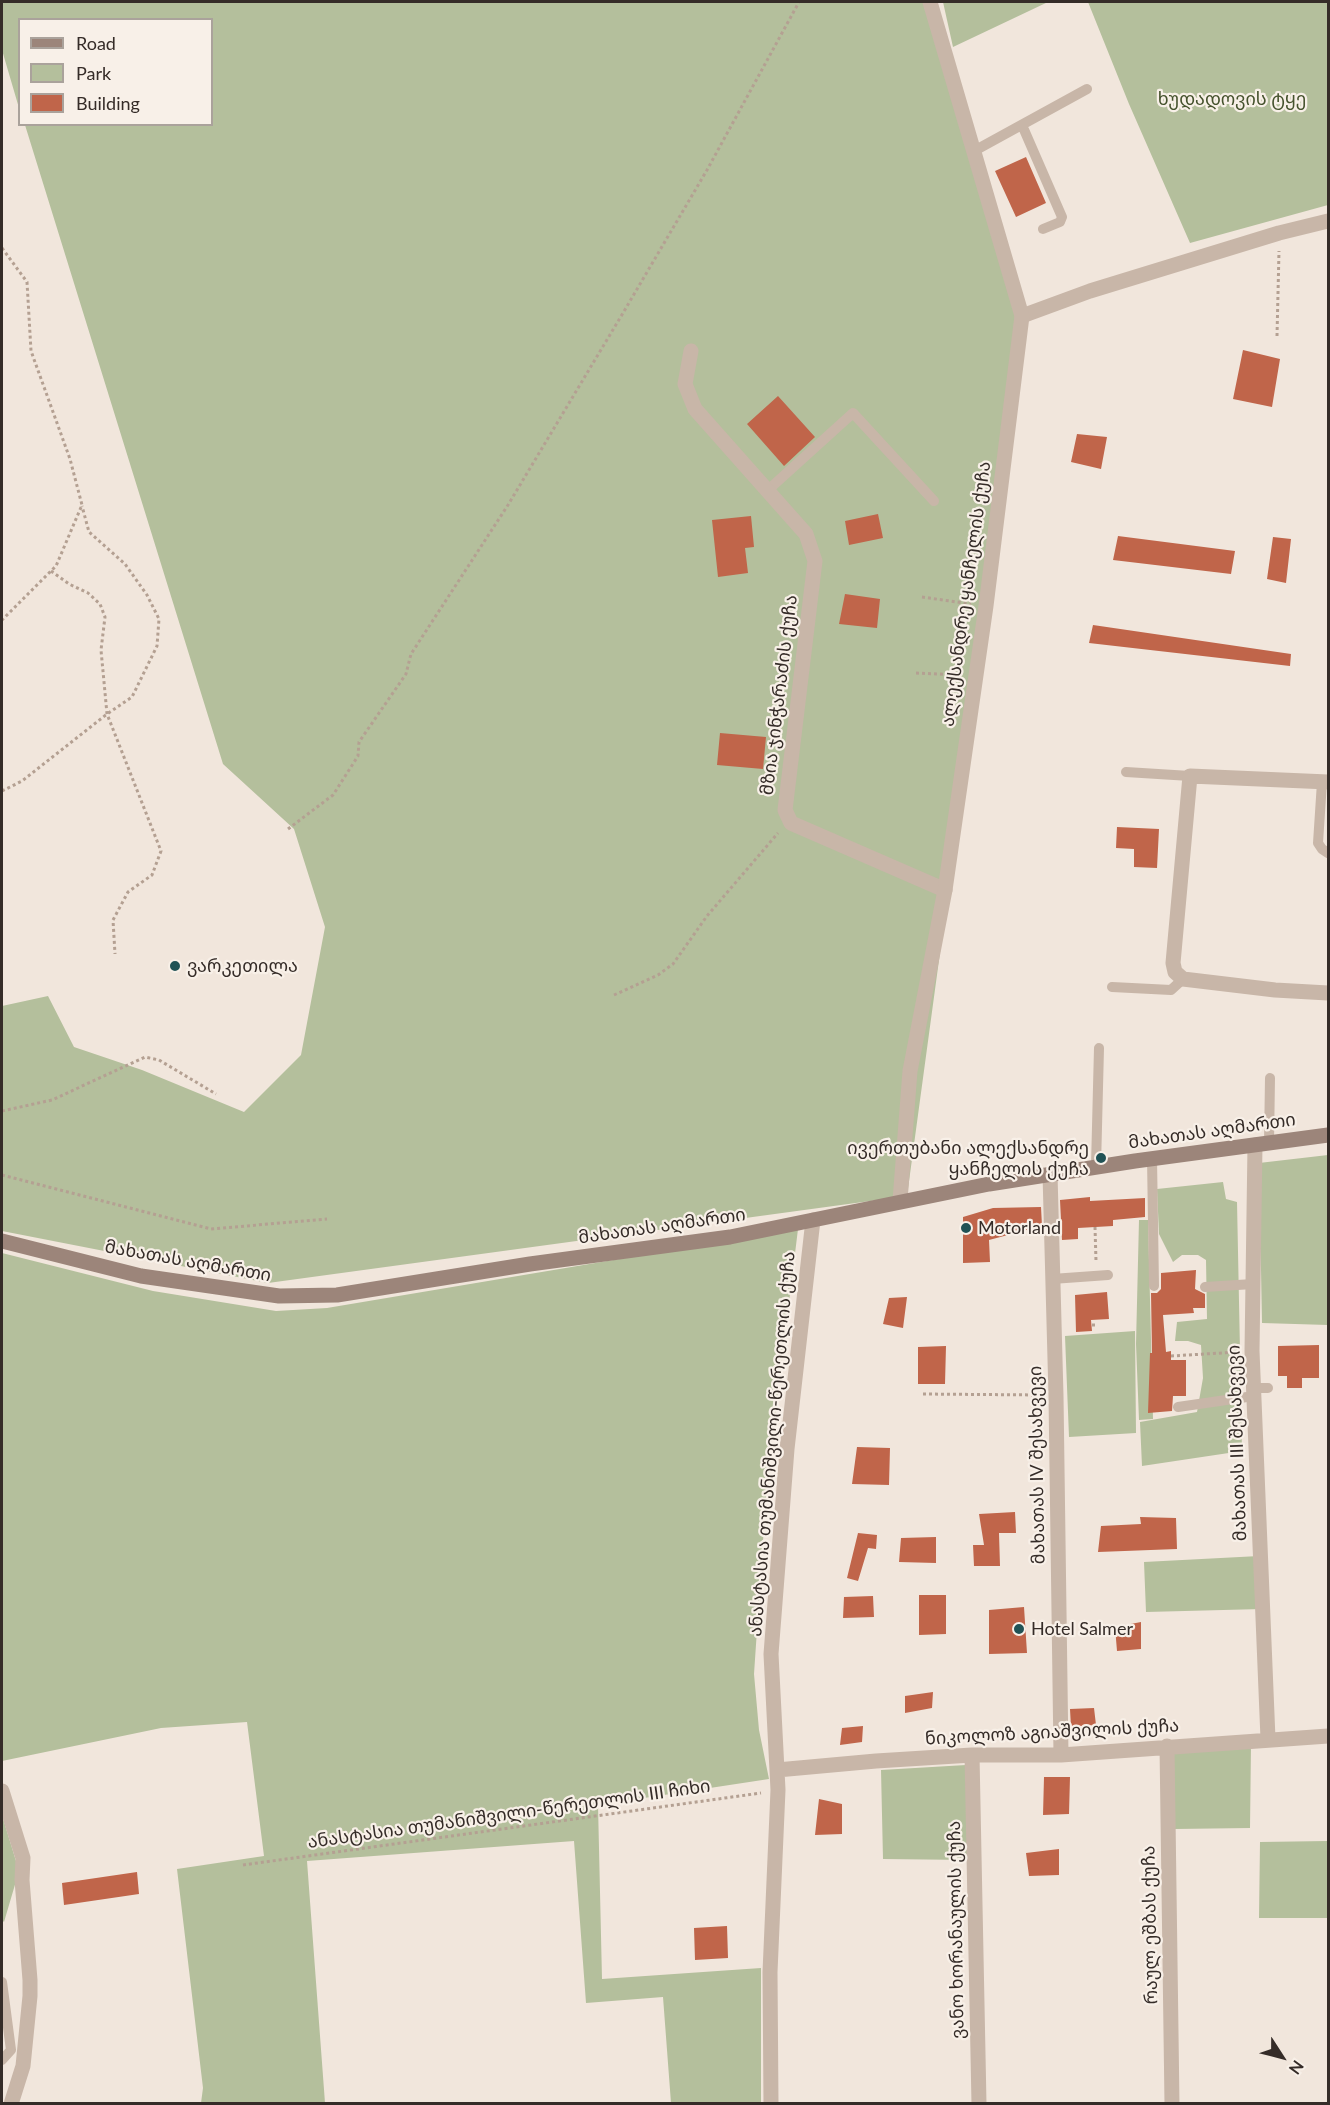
<!DOCTYPE html>
<html>
<head>
<meta charset="utf-8">
<style>
	body { margin:0 }
	#map { position:relative; width:1330px; height:2105px; overflow:hidden; background:#f1e6dc; font-family:Lato,sans-serif }
	canvas { display:block }
	.frame { position:absolute; inset:0; border:3px solid #352c28; pointer-events:none }
	.legend { position:absolute; left:18px; top:18px; width:195px; height:108px; box-sizing:border-box; background:#f8f0e8; border:2px solid #aaa29b; margin:0; padding:8px 10px; list-style:none; font-size:18px; color:#352c28 }
	.legend li { display:flex; align-items:center; gap:12px; height:30px }
	.legend b { width:30px; border:2px solid #aaa29b }
	.north { position:absolute; left:1252px; top:2027px; width:60px; height:60px; -webkit-text-stroke:4px #f8f0e8; paint-order:stroke; rotate:126deg; font-size:16px; font-weight:700; line-height:24px; text-align:center; color:#352c28 }
	.north::after { content:''; display:block; margin:auto; width:21px; height:27px; background:#352c28; clip-path:polygon(50% 0,100% 100%,50% 72%,0 100%) }
</style>
</head>
<body>
<div id="map">
<canvas width="1330" height="2105"></canvas>
<div class="frame"></div>
<ul class="legend">
<li><b style="height:8px;background:#9c857a"></b>Road</li>
<li><b style="height:16px;background:#b4bf9c"></b>Park</li>
<li><b style="height:16px;background:#c0654a"></b>Building</li>
</ul>
<div class="north">N</div>
</div>
<script>
const ctx = document.querySelector('canvas').getContext('2d');
ctx.lineJoin = 'round';
function fillPath(path, color) { ctx.fillStyle = color; ctx.fill(path, 'evenodd'); }
const poly = rows => new Path2D(rows.map(r => 'M' + r).join(''));
function trace(path, color, width, dash) { ctx.strokeStyle = color; ctx.lineWidth = width; ctx.lineCap = dash ? 'butt' : 'round'; ctx.setLineDash(dash || []); ctx.stroke(path); }
function write(font, color, halo, rows, align = 'center') {
  ctx.font = font + ' Lato,"Noto Sans Georgian",sans-serif'; ctx.lineWidth = 4.5; ctx.setLineDash([]); ctx.textBaseline = 'middle'; ctx.strokeStyle = halo; ctx.fillStyle = color; for (const [text, x, y, turn = 0] of rows) {
    ctx.save(); ctx.translate(x, y); ctx.rotate((+turn || 0) * Math.PI / 180); ctx.textAlign = isNaN(turn) ? turn : align; if (halo) ctx.strokeText(text, 0, 0); ctx.fillText(text, 0, 0); ctx.restore();
  }
}
fillPath(poly([
	[2,2,923,2,1024,333,907,1196,268,1283,2,1231,2,1006,48,996,74,1047,142,1070,244,1112,301,1055,325,927,294,829,223,764,25,125,212,124,212,20,20,20,19,108,2,50],
	[943,2,1048,2,953,47],
	[1088,2,1328,2,1328,205,1190,243,1129,104],
	[1328,1155,1328,1325,1262,1323,1259,1163],
	[1223,1182,1226,1199,1237,1202,1242,1451,1142,1466,1140,1422,1197,1412,1203,1378,1201,1345,1188,1341,1175,1341,1177,1322,1207,1319,1206,1260,1198,1255,1182,1255,1173,1262,1159,1234,1157,1189],
	[1139,1220,1148,1220,1153,1419,1139,1420,1136,1344],
	[798,1229,767,1482,754,1674,759,1730,769,1779,598,1805,602,1979,761,1968,761,2103,671,2103,663,1997,586,2003,574,1841,307,1861,325,2103,201,2103,203,2088,177,1869,264,1856,247,1722,161,1728,2,1761,2,1253,153,1291,276,1311,327,1308],
	[1135,1331,1136,1433,1069,1437,1065,1336],
	[1259,1556,1262,1609,1146,1612,1144,1562],
	[1251,1744,1250,1828,1175,1829,1173,1750],
	[966,1765,969,1860,883,1859,881,1770],
	[2,1815,19,1871,4,1922,2,1920],
	[1328,1841,1328,1918,1259,1918,1260,1842]
]), '#b4bf9c');
fillPath(poly([
	[1026,157,1046,203,1016,217,995,171],
	[1243,350,1280,359,1272,407,1233,399],
	[778,396,815,437,784,466,747,424],
	[1077,434,1107,437,1101,469,1071,462],
	[878,514,883,538,849,545,845,521],
	[751,516,754,547,745,548,748,573,718,577,712,520],
	[1118,536,1235,551,1231,574,1113,560],
	[1273,537,1291,539,1286,583,1267,579],
	[845,594,880,599,877,628,839,624],
	[1093,625,1291,654,1290,666,1089,643],
	[720,733,766,737,763,769,717,765],
	[1117,827,1159,829,1157,868,1134,867,1134,849,1116,848],
	[1090,1197,1090,1201,1145,1198,1145,1217,1113,1220,1113,1226,1078,1228,1078,1239,1062,1240,1060,1200],
	[1041,1207,1042,1226,989,1240,990,1262,963,1263,963,1217,993,1208],
	[1196,1270,1195,1289,1205,1294,1205,1308,1193,1308,1194,1313,1163,1315,1166,1352,1171,1351,1171,1360,1186,1360,1186,1396,1173,1396,1172,1411,1148,1413,1150,1353,1152,1353,1151,1293,1157,1293,1161,1289,1161,1273],
	[1107,1292,1109,1319,1091,1320,1092,1331,1076,1332,1075,1295],
	[907,1297,903,1328,883,1324,889,1298],
	[1319,1345,1319,1378,1302,1378,1302,1388,1287,1388,1287,1376,1278,1376,1278,1346],
	[946,1346,945,1384,918,1384,918,1347],
	[857,1447,890,1448,889,1485,852,1484],
	[1015,1512,1016,1533,999,1533,1000,1566,974,1566,973,1545,984,1545,979,1514],
	[1140,1517,1176,1518,1177,1549,1098,1552,1101,1526,1141,1524],
	[858,1533,877,1535,876,1549,868,1548,858,1581,847,1578],
	[936,1537,936,1563,899,1562,901,1538],
	[919,1595,946,1595,946,1634,919,1635],
	[873,1596,874,1617,843,1618,844,1597],
	[1024,1607,1027,1653,989,1654,989,1610],
	[1141,1622,1141,1649,1117,1651,1115,1627],
	[933,1692,932,1708,905,1713,905,1696],
	[1094,1708,1096,1725,1071,1727,1070,1709],
	[863,1726,862,1742,840,1745,842,1728],
	[1044,1777,1070,1777,1069,1814,1043,1815],
	[819,1799,842,1804,842,1834,815,1835],
	[1059,1849,1059,1875,1029,1876,1026,1853],
	[137,1872,139,1894,64,1905,62,1883],
	[727,1926,728,1958,695,1960,694,1928]
]), '#c0654a');
trace(poly([
	[2,248,27,282,31,351,70,459,82,505,56,566,2,620],
	[1277,336,1279,251],
	[51,571,69,584,88,593,100,604,105,617,101,650,107,714,161,851,152,875,128,892,113,920,115,954],
	[922,597,971,604],
	[916,673,962,675],
	[2,791,22,781,107,714,132,697,157,646,159,619,147,595,125,564,89,532,82,506],
	[288,829,333,795,358,756,359,742,406,674,411,654,508,505,623,313,707,170,799,2],
	[614,995,658,975,673,964,707,916,778,833],
	[2,1111,52,1100,145,1057,159,1060,216,1094],
	[2,1175,211,1229,327,1219],
	[1095,1227,1096,1261],
	[1092,1325,1096,1325],
	[1171,1356,1238,1352],
	[923,1394,1041,1395],
	[243,1865,761,1793]
]), '#b4a092', 3, [3, 3]);
trace(poly([
	[1022,125,1062,217,1060,222,1043,229],
	[974,151,1087,89],
	[768,490,853,413,934,501],
	[1126,772,1190,776],
	[1322,782,1318,843,1322,849,1328,853],
	[1112,987,1171,990,1183,979],
	[1269,1143,1270,1078],
	[1152,1158,1154,1286],
	[1096,1166,1099,1048],
	[1052,1279,1108,1275],
	[1205,1287,1253,1284],
	[1254,1388,1268,1388],
	[1178,1407,1254,1396],
	[2,1982,11,2050,2,2060]
]), '#c8b6a8', 10);
trace(poly([
	[1022,316,1090,291,1279,233,1328,221],
	[691,351,685,384,695,409,806,534,815,561,785,810,791,823,945,890],
	[1328,782,1190,776,1173,963,1175,972,1183,979,1275,990,1328,993],
	[1255,1145,1252,1351,1268,1739],
	[1050,1174,1056,1396,1061,1755],
	[1167,1746,1172,2104],
	[972,1755,979,2104],
	[777,1770,876,1761,972,1755,1061,1755,1328,1736],
	[2,1791,23,1858,22,1880,30,1980,30,1996,23,2066,11,2104],
	[771,2104,770,1972,778,1790,771,1654,787,1449,813,1220]
]), '#c8b6a8', 15);
trace(poly([
	[900,1201,910,1071,945,890,986,606,1022,316,930,2]
]), '#c8b6a8', 15);
trace(poly([
	[2,1241,141,1276,279,1296,337,1295,530,1264,730,1237,989,1184,1135,1161,1328,1135]
]), '#9c857a', 15);
for (const [x, y, r, color] of [
	[175,966,6,"#205255"],
	[1101,1158,6,"#205255"],
	[966,1228,6,"#205255"],
	[1019,1629,6,"#205255"]
]) { const dot = new Path2D(); dot.arc(x, y, r, 0, 2 * Math.PI); ctx.fillStyle = color; ctx.fill(dot); trace(dot, '#f8f0e8', 2); }
write('18px', '#45522d', '#f8f0e8', [
	["ხუდადოვის ტყე",1232,99]
]);
write('18px', '#352c28', '#f8f0e8', [
	["ალექსანდრე ყანჩელის ქუჩა",966,594,-82],
	["მზია ჯინჭარაძის ქუჩა",779,695,-83],
	["მახათას აღმართი",1212,1131,-8],
	["მახათას აღმართი",662,1226,-8],
	["მახათას აღმართი",188,1261,10],
	["მახათას III შესახვევი",1237,1443,-92],
	["ანასტასია თუმანიშვილი-წერეთლის ქუჩა",772,1444,-85],
	["მახათას IV შესახვევი",1037,1465,-91],
	["ნიკოლოზ აგიაშვილის ქუჩა",1052,1732,-3],
	["ანასტასია თუმანიშვილი-წერეთლის III ჩიხი",509,1814,-8],
	["რაულ ეშბას ქუჩა",1150,1925,-91],
	["ვანო ხორანაულის ქუჩა",956,1930,-91]
]);
write('18px', '#352c28', '#f8f0e8', [
	["ვარკეთილა",187,966],
	["ივერთუბანი ალექსანდრე",1089,1148,"right"],
	["ყანჩელის ქუჩა",1089,1169,"right"],
	["Motorland",978,1228],
	["Hotel Salmer",1031,1629]
], 'left');
</script>
</body>
</html>
